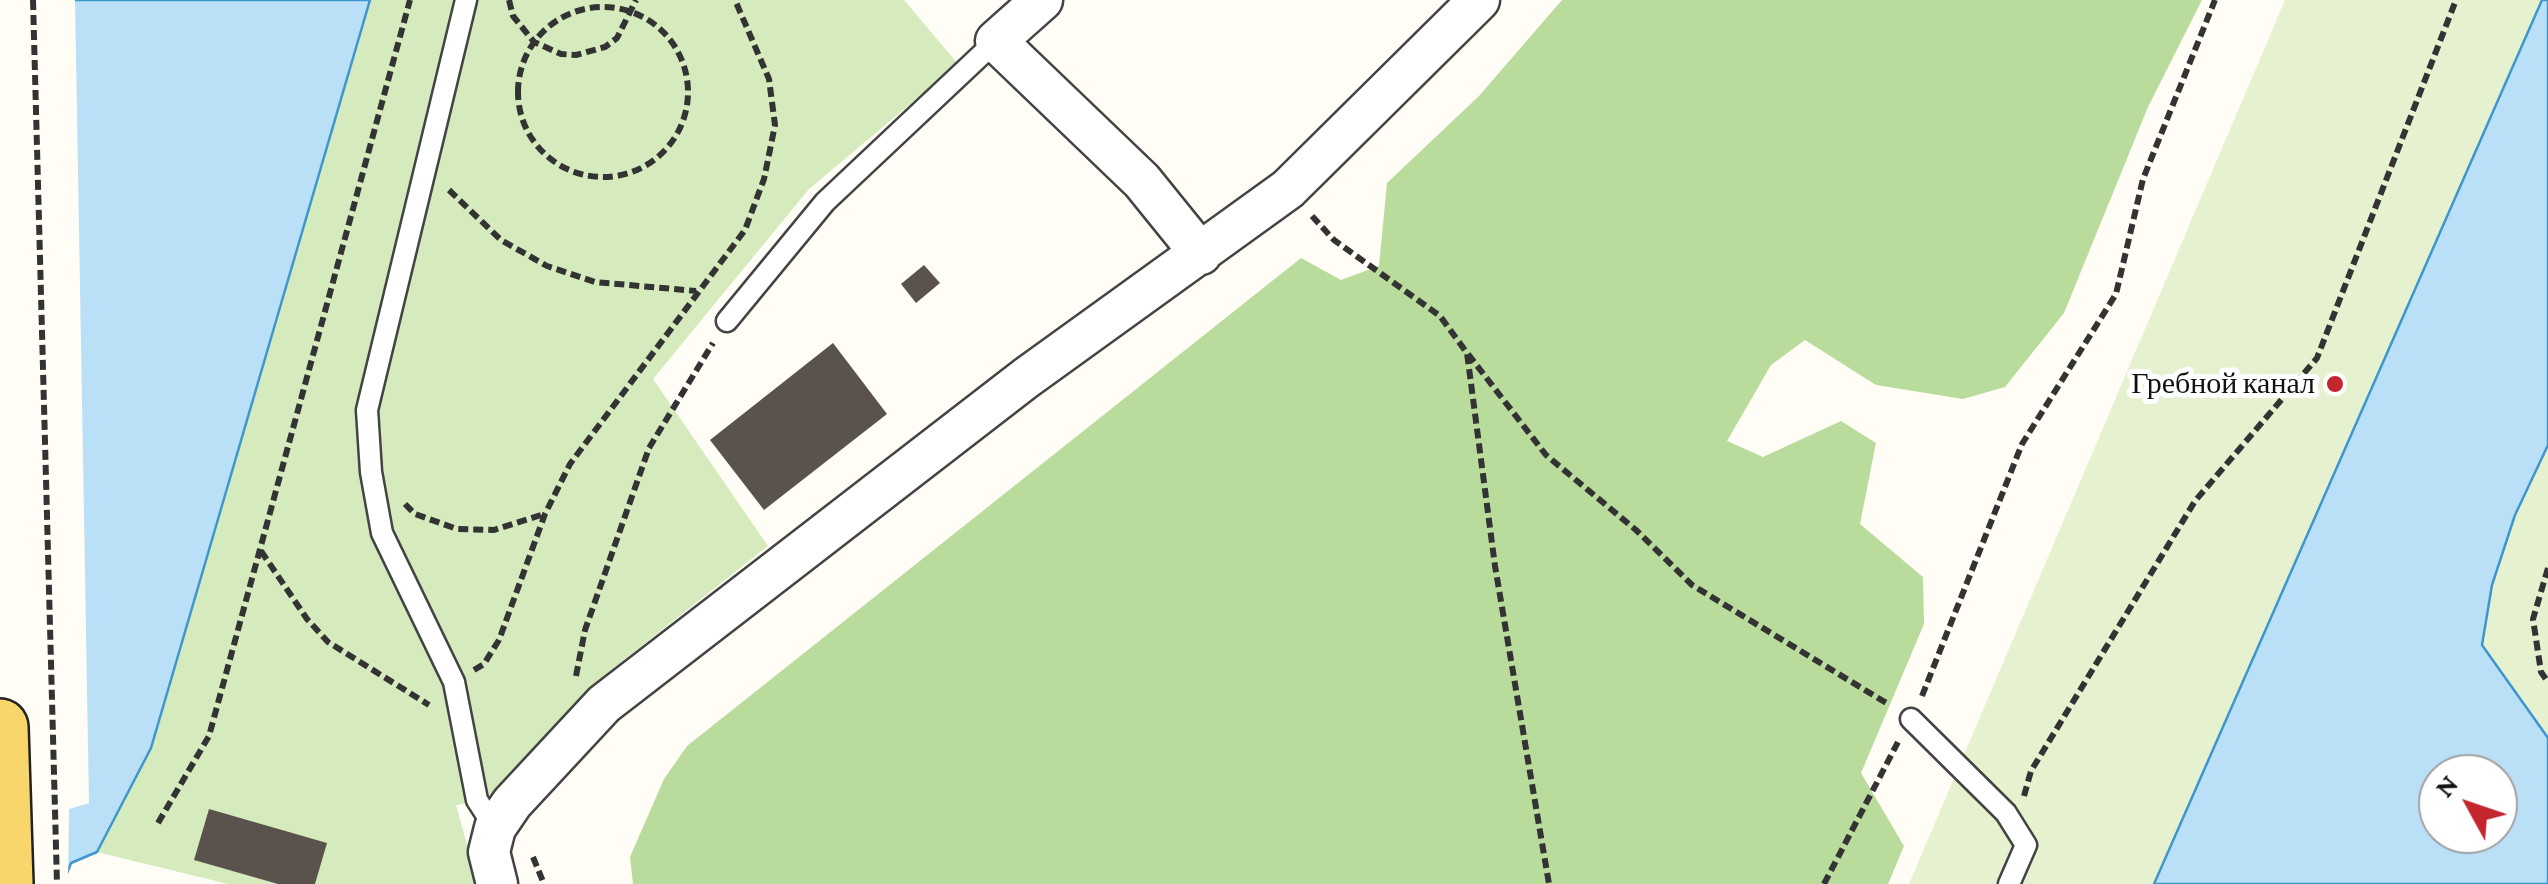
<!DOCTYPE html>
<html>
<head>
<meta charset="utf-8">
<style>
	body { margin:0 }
	#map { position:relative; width:2548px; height:884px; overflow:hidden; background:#fffdf5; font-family:"Crimson Pro",serif }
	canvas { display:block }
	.north { position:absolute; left:2418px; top:754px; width:100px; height:100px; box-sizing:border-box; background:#fff; border:2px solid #a0a0a0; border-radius:50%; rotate:310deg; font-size:28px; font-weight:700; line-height:40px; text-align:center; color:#111 }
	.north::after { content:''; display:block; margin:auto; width:35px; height:45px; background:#c4262e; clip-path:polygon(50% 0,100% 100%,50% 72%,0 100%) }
</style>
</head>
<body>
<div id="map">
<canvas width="2548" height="884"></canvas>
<div class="north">N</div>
</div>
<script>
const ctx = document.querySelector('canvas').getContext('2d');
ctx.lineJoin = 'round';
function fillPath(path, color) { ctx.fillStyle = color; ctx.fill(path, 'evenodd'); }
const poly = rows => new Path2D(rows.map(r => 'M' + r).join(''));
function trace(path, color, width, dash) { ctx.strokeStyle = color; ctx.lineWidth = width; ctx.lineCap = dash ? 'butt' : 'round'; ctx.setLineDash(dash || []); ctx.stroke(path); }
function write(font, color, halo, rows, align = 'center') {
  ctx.font = font + ' "Crimson Pro",serif'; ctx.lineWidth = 10; ctx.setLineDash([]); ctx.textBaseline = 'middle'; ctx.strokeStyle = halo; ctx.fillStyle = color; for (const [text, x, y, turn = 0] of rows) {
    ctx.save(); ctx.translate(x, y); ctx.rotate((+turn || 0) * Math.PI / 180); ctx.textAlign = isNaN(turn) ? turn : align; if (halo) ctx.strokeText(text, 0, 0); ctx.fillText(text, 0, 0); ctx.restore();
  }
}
fillPath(poly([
	[370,0,904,0,958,64,809,189,653,379,768,546,611,670,499,798,456,805,478,884,228,884,97,852,151,748]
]), '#d5ebbd');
fillPath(poly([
	[1562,0,2202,0,2148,107,2064,313,2005,387,1963,399,1876,385,1805,340,1771,365,1727,441,1763,457,1841,421,1876,443,1860,524,1923,577,1924,624,1861,773,1904,846,1888,884,633,884,630,857,664,779,687,746,1301,258,1341,280,1379,266,1387,183,1479,96]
]), '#b9dc9c');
fillPath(poly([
	[2285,0,2548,0,2548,884,1909,884],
	[2438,774,2498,774,2498,834,2438,834]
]), '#e6f2cf');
const water = poly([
	[0,0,370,0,151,748,97,852,71,863,63,884,0,0],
	[2542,0,2548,0,2548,445,2515,515,2492,585,2482,645,2548,738,2548,884,2154,884,2542,0],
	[2498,774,2498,834,2438,834,2438,774,2498,774]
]);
fillPath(water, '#b9e0f7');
trace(water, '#3f96cf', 2.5);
fillPath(poly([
	[0,0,75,0,89,803,69,809,68,884,0,884]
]), '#fffdf5');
fillPath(poly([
	[924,265,940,283,916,303,901,284],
	[833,343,887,414,764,510,710,440],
	[209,809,327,843,315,884,278,884,194,860]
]), '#5a524d');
const service = poly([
	[466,0,367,410,371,472,382,533,454,682,477,800,495,828],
	[727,321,825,202,996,41],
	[1911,719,2006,813,2026,845,2009,884]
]);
const minor = poly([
	[1042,0,996,41,1142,181,1201,254],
	[497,884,489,852,495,828,512,803,604,704,1026,378,1288,189,1479,0]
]);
const primary = poly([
	[0,727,5,884]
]);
trace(service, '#444', 25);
trace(minor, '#444', 45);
trace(primary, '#222', 60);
trace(poly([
	[33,0,57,884],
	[509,0,513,16,534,42,561,54,576,55,605,47,617,38,636,0],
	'518 92a85 85 0 1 1 170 0a85 85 0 1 1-170 0Z',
	[449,190,501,240,547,266,595,282,696,291],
	[1312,216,1334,240,1440,316,1467,353,1495,566,1549,884],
	[1468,354,1546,455,1636,530,1692,585,1888,704],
	[405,504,415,514,457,529,494,530,544,514],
	[261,551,307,619,328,642,429,705],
	[2548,568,2533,619,2541,672,2548,682],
	[474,670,484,664,499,640,545,514,570,464,745,230,764,179,775,125,769,79,735,0],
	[576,676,585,630,649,448,713,343],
	[1922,696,2022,444,2116,294,2143,179,2215,0],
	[2024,796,2031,771,2195,501,2317,358,2456,0],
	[158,823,209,736,410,0],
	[533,857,544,884],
	[1824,884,1898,742]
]), '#333', 6, [10, 5]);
trace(service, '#fff', 20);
trace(minor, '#fff', 40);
trace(primary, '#f9d66b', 55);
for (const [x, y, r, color] of [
	[2335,384,10,"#c4262e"]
]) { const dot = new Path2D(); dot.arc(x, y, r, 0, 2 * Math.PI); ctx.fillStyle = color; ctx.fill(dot); trace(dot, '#fff', 4); }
write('30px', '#111', '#fff', [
	["Гребной канал",2315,384]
], 'right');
</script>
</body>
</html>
